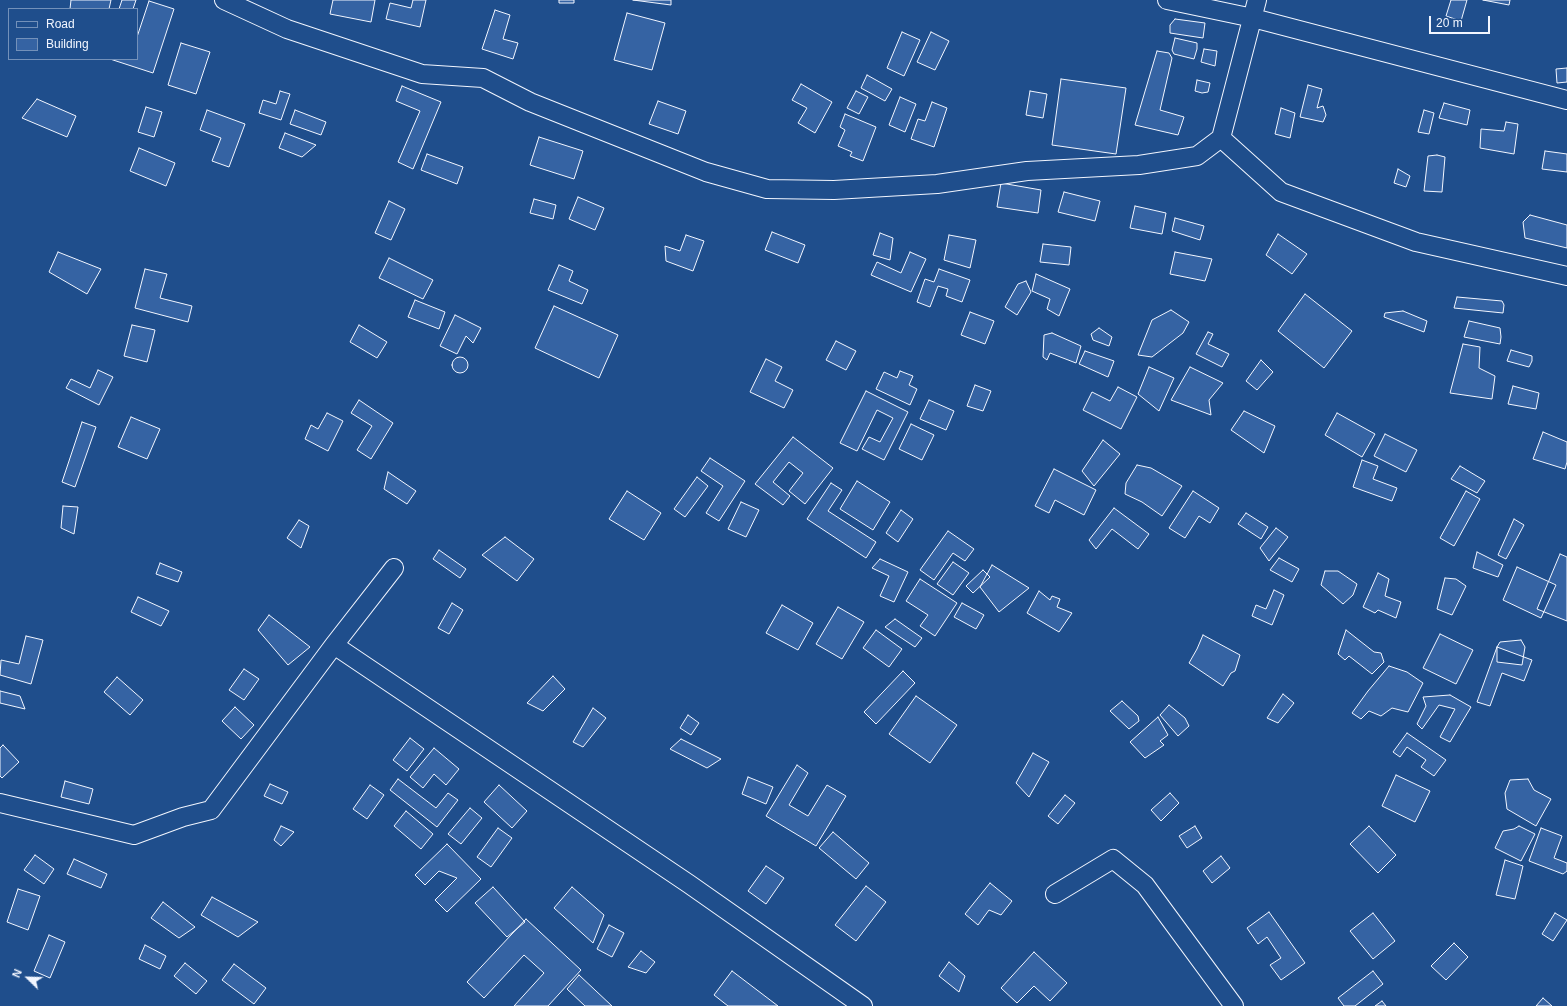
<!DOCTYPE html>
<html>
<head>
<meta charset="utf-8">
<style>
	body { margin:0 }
	#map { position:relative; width:1567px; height:1006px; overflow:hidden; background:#1f4e8c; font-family:Helvetica,sans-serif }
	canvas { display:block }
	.legend { position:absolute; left:8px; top:8px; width:130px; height:52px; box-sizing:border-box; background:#1f4e8c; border:1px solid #7391ba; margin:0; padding:5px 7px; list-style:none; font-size:12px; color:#f2f6ff }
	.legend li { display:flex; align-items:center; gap:8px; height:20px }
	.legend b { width:20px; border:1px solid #7391ba }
	.north { position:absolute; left:8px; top:958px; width:40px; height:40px; -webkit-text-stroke:3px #1f4e8c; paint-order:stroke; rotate:293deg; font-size:11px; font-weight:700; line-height:16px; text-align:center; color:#f2f6ff }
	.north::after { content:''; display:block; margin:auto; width:14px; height:18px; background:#f2f6ff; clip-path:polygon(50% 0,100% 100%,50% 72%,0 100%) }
	.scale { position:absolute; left:1429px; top:16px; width:61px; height:18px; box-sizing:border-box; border:2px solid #f2f6ff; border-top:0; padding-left:5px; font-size:12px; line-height:14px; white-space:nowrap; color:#f2f6ff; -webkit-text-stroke:3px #1f4e8c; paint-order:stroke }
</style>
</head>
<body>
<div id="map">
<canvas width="1567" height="1006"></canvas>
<ul class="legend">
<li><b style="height:5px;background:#1f4e8c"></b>Road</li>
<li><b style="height:11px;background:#3563a3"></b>Building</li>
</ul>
<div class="north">N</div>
<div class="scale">20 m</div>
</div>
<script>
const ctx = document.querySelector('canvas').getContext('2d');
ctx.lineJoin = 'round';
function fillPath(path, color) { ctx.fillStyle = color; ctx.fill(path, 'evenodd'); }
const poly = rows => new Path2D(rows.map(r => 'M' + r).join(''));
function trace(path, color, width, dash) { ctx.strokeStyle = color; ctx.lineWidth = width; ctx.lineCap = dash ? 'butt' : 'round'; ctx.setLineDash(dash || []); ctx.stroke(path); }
const building = poly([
	[71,0,111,0,109,9,70,9,71,0],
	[122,0,136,0,133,9,119,9,122,0],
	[333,0,375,0,371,22,330,14,333,0],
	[413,0,426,0,420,27,386,19,390,3,411,8,413,0],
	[559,0,574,0,574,3,559,3,559,0],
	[633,0,671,0,671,5,633,0],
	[1451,0,1467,0,1461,21,1446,16,1451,0],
	[1483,0,1510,0,1509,5,1483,0],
	[149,1,174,9,153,73,110,59,137,59,137,37,149,1],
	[495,10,510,15,503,39,518,43,513,59,482,49,495,10],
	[627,13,665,23,652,70,614,60,627,13],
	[1175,19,1205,23,1203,38,1170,33,1170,25,1175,19],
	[902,32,920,40,904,76,887,68,902,32],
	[931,32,949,41,935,70,917,62,931,32],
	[1175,38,1197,43,1197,49,1194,59,1174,54,1172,50,1175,38],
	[181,43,210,52,196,94,168,85,181,43],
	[1204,49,1217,51,1215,66,1201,62,1204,49],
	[1157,51,1169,53,1172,58,1160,110,1184,117,1178,135,1135,125,1157,51],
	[1567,68,1567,82,1557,83,1556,69,1567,68],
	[867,75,892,89,885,101,861,88,867,75],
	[1061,79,1126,88,1116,154,1052,145,1061,79],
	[1197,80,1210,83,1208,92,1202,93,1195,91,1197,80],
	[801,84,832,102,815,133,798,123,807,108,792,100,801,84],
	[1308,85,1322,89,1317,108,1323,106,1326,115,1323,122,1300,117,1308,85],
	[402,86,441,102,413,169,398,162,420,111,396,101,402,86],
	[280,91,290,94,281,120,259,113,263,100,276,104,280,91],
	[856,91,868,97,859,114,847,108,856,91],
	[1030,91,1047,94,1043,118,1026,115,1030,91],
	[900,97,916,104,905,132,889,125,900,97],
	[37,99,76,116,67,137,22,118,37,99],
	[658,101,686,111,678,134,649,124,658,101],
	[932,102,947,108,934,147,911,139,918,119,925,121,932,102],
	[1444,103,1470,110,1467,125,1439,118,1444,103],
	[146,107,162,112,154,137,138,132,146,107],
	[1281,108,1295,113,1290,138,1275,134,1281,108],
	[207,110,245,124,229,167,212,161,221,138,200,130,207,110],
	[295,110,326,122,321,135,290,124,295,110],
	[1424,110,1434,113,1429,134,1418,132,1424,110],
	[845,114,876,127,863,161,850,156,852,152,838,146,845,130,840,127,845,114],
	[1506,122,1518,124,1514,154,1480,148,1481,129,1504,131,1506,122],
	[285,133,316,145,302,157,279,148,285,133],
	[539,137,583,151,574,179,530,165,539,137],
	[139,148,175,163,166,186,130,171,139,148],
	[1545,151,1567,154,1567,172,1542,169,1545,151],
	[427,154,463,167,457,184,421,170,427,154],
	[1437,155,1445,157,1442,192,1424,191,1428,156,1437,155],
	[1398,169,1410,176,1406,187,1394,183,1398,169],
	[1001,183,1041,190,1038,213,997,207,1001,183],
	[1064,192,1100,201,1095,221,1058,212,1064,192],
	[578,197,604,208,595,230,569,219,578,197],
	[534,199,556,205,553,219,530,213,534,199],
	[389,201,405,209,391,240,375,233,389,201],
	[1135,206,1166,213,1162,234,1130,228,1135,206],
	[1530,215,1567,225,1567,248,1525,238,1523,222,1530,215],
	[1175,218,1204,226,1200,240,1172,231,1175,218],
	[772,232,805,245,798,263,765,250,772,232],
	[880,233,893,238,890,260,873,255,880,233],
	[1278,234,1307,254,1292,274,1266,255,1278,234],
	[686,235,704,241,693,271,666,261,665,246,680,251,686,235],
	[949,235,976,240,970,268,944,260,949,235],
	[1043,244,1071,247,1069,265,1040,262,1043,244],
	[58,252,101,269,87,294,49,272,58,252],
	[910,252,926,259,911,292,871,275,877,262,901,273,910,252],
	[1175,252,1212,259,1205,281,1170,274,1175,252],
	[389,258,433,280,423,299,379,278,389,258],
	[559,265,573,271,569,281,588,290,582,304,548,290,559,265],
	[145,269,167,274,160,298,192,306,188,322,135,308,145,269],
	[939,269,970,280,962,302,946,296,948,289,938,286,930,307,917,302,925,279,934,282,939,269],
	[1036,274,1070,289,1059,316,1047,309,1050,299,1032,291,1036,274],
	[1026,281,1031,292,1017,315,1005,307,1018,284,1026,281],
	[1305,294,1352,331,1324,368,1278,331,1305,294],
	[1457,297,1502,301,1504,305,1503,313,1454,308,1457,297],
	[415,300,445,312,439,329,408,317,415,300],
	[554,306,618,335,599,378,535,348,554,306],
	[1171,310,1189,322,1183,333,1152,357,1138,355,1152,320,1171,310],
	[1403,311,1427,321,1424,332,1384,317,1385,313,1403,311],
	[970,312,994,321,985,344,961,335,970,312],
	[455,315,481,328,473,343,466,336,457,354,440,346,455,315],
	[1469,321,1500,328,1501,337,1500,344,1464,337,1469,321],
	[132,325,155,330,147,362,124,356,132,325],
	[359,325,387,342,377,358,350,342,359,325],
	[1099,328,1112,337,1109,346,1093,340,1091,334,1099,328],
	[1208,332,1213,334,1208,344,1229,354,1222,367,1196,354,1208,332],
	[1052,333,1081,346,1076,363,1050,353,1047,360,1043,357,1044,335,1052,333],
	[836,341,856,351,846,370,826,360,836,341],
	[1463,344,1480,347,1479,368,1495,376,1492,399,1450,393,1463,344],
	[1511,350,1532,356,1532,361,1529,367,1507,361,1511,350],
	[1085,351,1114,361,1108,377,1079,364,1085,351],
	'452 365a8 8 0 1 1 16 0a8 8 0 1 1-16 0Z',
	[766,359,782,367,775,381,793,390,784,408,750,392,766,359],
	[1261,360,1273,372,1257,390,1246,381,1261,360],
	[1149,367,1174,378,1159,411,1138,394,1149,367],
	[1190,367,1223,383,1209,400,1211,415,1171,400,1190,367],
	[98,370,113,377,99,405,66,388,71,379,90,388,98,370],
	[900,371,913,376,909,385,917,389,910,405,876,389,884,372,897,378,900,371],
	[975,385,991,391,983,411,967,406,975,385],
	[1513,386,1539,393,1536,409,1508,404,1513,386],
	[1118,387,1137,397,1121,429,1083,410,1092,392,1110,401,1118,387],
	[866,391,908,412,884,460,862,449,869,437,880,442,893,418,877,410,857,451,840,443,866,391],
	[359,400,393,423,371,459,357,450,372,426,351,413,359,400],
	[929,400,954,411,946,430,920,419,929,400],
	[1244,411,1275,426,1264,453,1231,430,1244,411],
	[327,413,343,421,328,451,305,439,311,425,318,429,327,413],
	[1337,413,1375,434,1362,457,1325,435,1337,413],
	[131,417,160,429,147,459,118,447,131,417],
	[82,422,96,427,75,487,62,482,82,422],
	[911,424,934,435,922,460,899,449,911,424],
	[1543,432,1567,442,1567,462,1565,469,1533,459,1543,432],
	[1385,434,1417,450,1406,472,1374,456,1385,434],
	[793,437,833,468,805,504,789,491,803,473,789,462,773,482,790,496,783,505,755,484,793,437],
	[1103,440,1120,454,1094,486,1082,471,1103,440],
	[710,458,745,481,719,521,706,513,723,486,701,471,710,458],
	[1362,460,1378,466,1373,479,1397,488,1392,501,1353,487,1362,460],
	[1137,465,1151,468,1182,486,1162,516,1142,502,1125,494,1126,483,1137,465],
	[1460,466,1485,481,1477,493,1451,479,1460,466],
	[1054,469,1096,490,1084,515,1055,500,1049,513,1035,506,1054,469],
	[388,472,416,491,407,504,384,489,388,472],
	[697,477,708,486,685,517,674,509,697,477],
	[857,481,890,502,873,530,840,509,857,481],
	[831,483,842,490,828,511,876,542,866,558,807,519,831,483],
	[627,491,661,513,644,540,609,519,627,491],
	[1193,491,1219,508,1210,523,1199,516,1185,538,1169,528,1193,491],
	[1466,491,1480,499,1454,546,1440,538,1466,491],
	[741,502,759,510,746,537,728,529,741,502],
	[63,506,78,507,74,534,61,528,63,506],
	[1114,508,1149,534,1138,549,1112,529,1096,549,1089,540,1114,508],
	[901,510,913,519,898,542,886,533,901,510],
	[1246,513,1268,527,1261,539,1238,524,1246,513],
	[1514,519,1524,525,1506,559,1498,555,1514,519],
	[299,520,309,526,301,548,287,538,299,520],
	[1276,528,1288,537,1269,561,1260,548,1276,528],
	[948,531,974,549,965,561,953,553,934,580,920,570,948,531],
	[505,537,534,559,517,581,482,555,505,537],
	[439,550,466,569,460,578,433,559,439,550],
	[1477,552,1503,565,1498,577,1473,568,1477,552],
	[1560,554,1567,557,1567,621,1537,609,1560,554],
	[1279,558,1299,569,1292,582,1270,570,1279,558],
	[880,559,908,572,894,602,880,596,889,576,872,568,880,559],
	[953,562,969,573,953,595,937,584,953,562],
	[160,563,182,572,178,582,156,574,160,563],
	[992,565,1029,588,999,612,980,587,992,565],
	[1517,567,1556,585,1541,618,1503,600,1517,567],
	[983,570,990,577,973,593,966,586,983,570],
	[1325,571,1338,571,1357,584,1353,595,1343,604,1321,585,1325,571],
	[1378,573,1389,579,1385,596,1401,602,1396,618,1378,610,1375,613,1363,607,1378,573],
	[1445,578,1456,579,1466,586,1452,615,1437,609,1445,578],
	[920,579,957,603,935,636,920,626,928,615,906,601,920,579],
	[1274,590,1284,595,1272,625,1252,616,1256,605,1266,609,1274,590],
	[1039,591,1050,600,1052,596,1060,599,1057,607,1072,613,1059,632,1027,613,1039,591],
	[138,597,169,611,161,626,131,612,138,597],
	[452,603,463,610,449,634,438,628,452,603],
	[962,603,984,615,976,629,954,617,962,603],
	[782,605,813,623,798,650,766,633,782,605],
	[838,607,864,622,842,659,816,644,838,607],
	[269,615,310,647,288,665,258,630,269,615],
	[895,619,922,638,915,647,885,627,895,619],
	[876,630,902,649,889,667,863,648,876,630],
	[1346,630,1374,652,1381,653,1384,662,1372,674,1349,656,1345,660,1338,654,1346,630],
	[1440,634,1473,650,1456,684,1423,668,1440,634],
	[1203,635,1240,655,1235,671,1231,673,1223,686,1189,663,1197,649,1203,635],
	[26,636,43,640,31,684,0,675,1,660,19,664,26,636],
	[1521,640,1525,647,1522,665,1497,662,1497,647,1500,642,1521,640],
	[1497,647,1532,660,1524,681,1502,673,1490,706,1477,702,1497,647],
	[1389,666,1407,672,1423,683,1408,712,1392,708,1381,716,1369,711,1361,719,1352,713,1368,691,1389,666],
	[244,669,259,679,244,700,229,690,244,669],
	[903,671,915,683,876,724,864,712,903,671],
	[553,676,565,689,543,711,527,703,553,676],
	[117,677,143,700,130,715,104,692,117,677],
	[0,691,20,696,25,709,0,703,0,691],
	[1283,694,1294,703,1278,723,1267,718,1283,694],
	[1450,695,1471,707,1450,742,1440,737,1455,709,1439,705,1422,729,1417,724,1426,706,1423,697,1450,695],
	[916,696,957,725,930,763,889,734,916,696],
	[1122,701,1138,716,1139,721,1129,729,1110,711,1122,701],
	[1169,705,1185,718,1189,726,1178,736,1160,715,1169,705],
	[235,707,254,725,241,739,222,721,235,707],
	[593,708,606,718,583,747,573,742,593,708],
	[688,715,699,723,691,735,680,728,688,715],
	[1158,717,1168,735,1160,741,1164,745,1145,758,1130,742,1158,717],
	[1407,733,1446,760,1434,776,1421,767,1426,760,1407,747,1400,757,1393,752,1407,733],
	[410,738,424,749,407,771,393,760,410,738],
	[681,739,721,759,707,768,670,749,681,739],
	[3,745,19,762,2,778,0,776,0,748,3,745],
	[434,748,459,769,446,785,434,774,423,788,410,777,434,748],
	[1033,753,1049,762,1029,797,1016,783,1033,753],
	[797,765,808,773,789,805,808,816,827,785,846,796,816,846,766,816,797,765],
	[1396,775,1430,791,1415,822,1382,806,1396,775],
	[748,777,773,787,766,804,742,794,748,777],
	[398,779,436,808,448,793,458,800,437,827,390,790,398,779],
	[1528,779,1534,790,1551,799,1536,826,1507,809,1505,793,1510,780,1528,779],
	[65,781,93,789,89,804,61,797,65,781],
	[270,784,288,792,282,804,264,796,270,784],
	[370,785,384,795,367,819,353,809,370,785],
	[499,785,527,811,512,828,484,802,499,785],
	[1170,793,1179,803,1161,821,1151,810,1170,793],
	[1065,795,1075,803,1058,824,1048,816,1065,795],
	[470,808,482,818,461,844,448,834,470,808],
	[406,811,433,834,421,849,394,826,406,811],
	[281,826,294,832,281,846,274,840,281,826],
	[1195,826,1202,838,1187,848,1179,836,1195,826],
	[1369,826,1396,855,1378,873,1350,844,1369,826],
	[1519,826,1535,834,1521,861,1495,848,1503,831,1514,829,1519,826],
	[498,828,512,838,491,867,477,857,498,828],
	[1541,828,1562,836,1554,858,1567,863,1567,871,1563,874,1529,861,1541,828],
	[833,832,869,863,856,879,819,848,833,832],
	[447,844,481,879,447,912,435,900,457,878,439,871,425,885,415,875,447,844],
	[35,855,54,869,44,884,24,870,35,855],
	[1221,856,1230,868,1212,883,1203,871,1221,856],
	[74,859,107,874,101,888,67,874,74,859],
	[1505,860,1523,866,1515,899,1496,895,1505,860],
	[766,866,784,878,766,904,748,891,766,866],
	[990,883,1012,901,1001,915,989,910,978,925,965,914,990,883],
	[866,886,886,902,856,941,835,925,866,886],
	[493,887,525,922,507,937,475,903,493,887],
	[572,887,604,915,593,943,554,908,572,887],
	[18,889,40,896,28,930,7,922,18,889],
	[212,897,258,922,238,937,201,915,212,897],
	[163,902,195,927,179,938,151,918,163,902],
	[1269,912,1305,963,1281,980,1270,965,1281,958,1267,937,1258,944,1247,928,1269,912],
	[1373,913,1395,941,1373,959,1350,931,1373,913],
	[1555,913,1567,920,1553,941,1542,934,1555,913],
	[526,919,581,970,548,1006,514,1006,544,973,524,955,484,998,467,982,526,919],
	[609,925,624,933,612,957,597,949,609,925],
	[49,935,65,942,50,978,34,971,49,935],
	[1454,943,1468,957,1446,980,1431,966,1454,943],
	[145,945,166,956,160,969,139,959,145,945],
	[641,951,655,962,646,973,628,967,641,951],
	[1034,952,1067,983,1050,1001,1034,986,1017,1003,1001,988,1034,952],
	[949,962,965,976,959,992,939,976,949,962],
	[185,963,207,981,196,994,174,976,185,963],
	[234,964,266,988,254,1004,222,980,234,964],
	[732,971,778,1006,728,1006,714,995,732,971],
	[1373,971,1383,984,1355,1006,1344,1006,1338,998,1373,971],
	[579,975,612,1006,585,1006,567,989,579,975],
	[1543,998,1552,1006,1536,1006,1543,998],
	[1382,1001,1386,1006,1375,1006,1382,1001]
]);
fillPath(building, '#3563a3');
trace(building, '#f2f6ff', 1);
const street = poly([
	[224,0,287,29,422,74,483,78,530,102,706,172,767,189,834,190,937,184,1027,171,1139,165,1197,156,1221,138,1257,0],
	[1167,0,1253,18,1567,100],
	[1221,138,1281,192,1416,242,1567,276],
	[334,645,689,884,863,1006],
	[0,803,134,835,183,817,211,810,334,645,394,568],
	[1055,894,1113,859,1145,885,1234,1006]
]);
trace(street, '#f2f6ff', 20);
trace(street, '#1f4e8c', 18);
</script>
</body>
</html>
